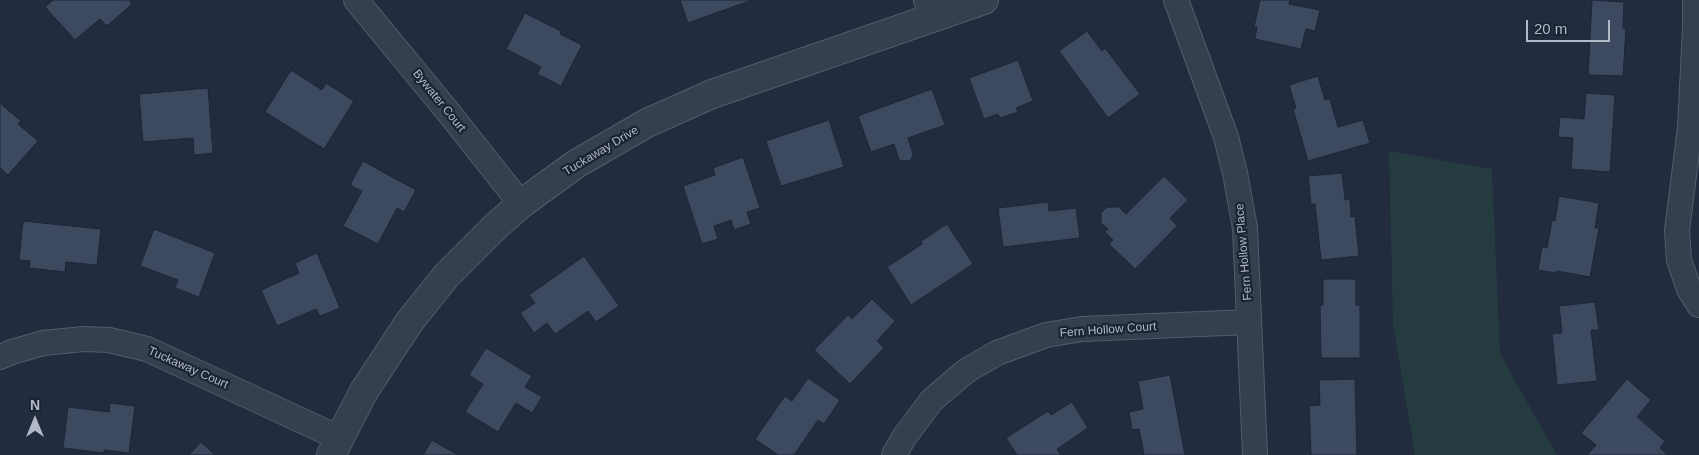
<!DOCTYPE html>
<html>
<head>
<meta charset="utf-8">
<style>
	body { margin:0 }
	#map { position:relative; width:1699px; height:455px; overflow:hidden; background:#222c3e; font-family:Arial,sans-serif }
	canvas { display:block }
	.north { position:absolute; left:10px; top:395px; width:50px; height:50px; -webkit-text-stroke:4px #1b2433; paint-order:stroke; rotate:0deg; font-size:14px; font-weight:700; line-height:20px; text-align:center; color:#b1b9c9 }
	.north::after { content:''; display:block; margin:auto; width:18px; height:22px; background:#b1b9c9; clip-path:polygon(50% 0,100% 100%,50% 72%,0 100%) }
	.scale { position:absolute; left:1526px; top:20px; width:84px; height:22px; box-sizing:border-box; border:2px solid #b1b9c9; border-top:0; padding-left:6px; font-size:15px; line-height:18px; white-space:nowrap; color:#b1b9c9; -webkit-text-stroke:4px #1b2433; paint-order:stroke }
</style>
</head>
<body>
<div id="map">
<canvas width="1699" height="455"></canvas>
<div class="north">N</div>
<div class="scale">20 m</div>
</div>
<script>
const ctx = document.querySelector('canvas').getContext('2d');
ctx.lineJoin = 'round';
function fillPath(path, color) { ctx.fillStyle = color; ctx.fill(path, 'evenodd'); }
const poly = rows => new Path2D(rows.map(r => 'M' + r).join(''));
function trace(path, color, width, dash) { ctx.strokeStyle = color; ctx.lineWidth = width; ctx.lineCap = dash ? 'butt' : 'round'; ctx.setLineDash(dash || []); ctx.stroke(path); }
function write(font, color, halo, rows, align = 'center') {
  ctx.font = font + ' Arial,sans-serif'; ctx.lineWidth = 4.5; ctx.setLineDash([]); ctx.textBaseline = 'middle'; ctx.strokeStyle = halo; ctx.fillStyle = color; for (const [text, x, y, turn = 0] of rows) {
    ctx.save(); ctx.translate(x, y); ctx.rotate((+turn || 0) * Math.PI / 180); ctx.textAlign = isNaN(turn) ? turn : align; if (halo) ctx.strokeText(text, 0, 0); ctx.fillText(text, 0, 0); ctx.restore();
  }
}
fillPath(poly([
	[1389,151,1492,169,1500,354,1557,455,1415,455,1393,325]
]), '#243b3f');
const building = poly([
	[53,0,129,0,132,4,107,26,100,19,75,40,45,7,53,0],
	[680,0,752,0,688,23,680,0],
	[1260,0,1290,0,1289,4,1320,10,1315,31,1306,29,1301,49,1255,39,1257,27,1254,27,1260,0],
	[1592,0,1624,2,1623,28,1626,29,1623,76,1588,75,1592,0],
	[525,13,561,31,560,34,582,45,561,86,537,74,541,67,506,49,525,13],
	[1087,31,1102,51,1105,48,1140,94,1108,118,1059,51,1087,31],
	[1018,60,1033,101,1016,108,1018,112,1000,118,998,114,984,119,969,78,1018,60],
	[291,70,322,90,326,83,354,101,324,149,265,112,291,70],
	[1318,76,1325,100,1330,99,1338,127,1363,120,1370,143,1308,161,1293,109,1296,108,1289,85,1318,76],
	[208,88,213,153,194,155,193,138,143,142,139,94,208,88],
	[932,89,945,125,908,138,913,154,911,160,906,161,899,160,894,144,871,152,858,116,932,89],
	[1586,93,1615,95,1610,172,1571,169,1573,138,1558,137,1560,117,1584,119,1586,93],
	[0,103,21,121,18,124,38,141,8,175,0,168,0,103],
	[829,120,844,167,781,186,766,141,829,120],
	[743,157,760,208,747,212,751,224,734,230,731,220,714,226,718,239,702,244,683,186,715,175,713,168,743,157],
	[363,161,416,190,404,212,397,208,378,244,343,226,362,191,350,185,363,161],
	[1342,173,1345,200,1350,199,1351,217,1355,216,1359,256,1321,260,1315,204,1311,204,1308,176,1342,173],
	[1164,176,1188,200,1170,218,1177,226,1135,269,1109,244,1113,240,1105,232,1108,229,1101,223,1101,213,1107,207,1119,207,1126,214,1164,176],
	[1559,196,1599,203,1595,228,1599,228,1590,277,1557,271,1556,273,1538,270,1542,247,1547,248,1552,220,1555,221,1559,196],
	[1048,202,1049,211,1076,208,1080,238,1003,247,998,208,1048,202],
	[23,221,101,229,97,265,66,262,65,272,29,268,30,261,19,260,23,221],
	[947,224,973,264,911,305,887,267,922,244,921,241,947,224],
	[154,229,215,253,199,297,175,288,178,280,140,266,154,229],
	[317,253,340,308,320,316,316,309,277,326,261,290,299,273,295,263,317,253],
	[584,256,619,306,596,322,588,311,555,334,547,323,534,333,520,313,535,303,529,295,584,256],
	[1323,279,1356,279,1356,305,1360,305,1360,358,1321,358,1320,305,1323,305,1323,279],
	[872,299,895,321,877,341,884,348,850,384,814,350,848,315,852,319,872,299],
	[1595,302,1599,330,1591,330,1597,381,1557,385,1552,334,1562,333,1559,306,1595,302],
	[486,348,532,376,525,387,542,397,532,413,516,403,498,432,465,412,483,384,469,375,486,348],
	[1170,375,1185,455,1144,455,1139,429,1132,430,1129,412,1143,409,1138,381,1170,375],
	[808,378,840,400,824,424,818,420,794,455,778,455,755,439,785,396,792,401,808,378],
	[1355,379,1357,455,1311,455,1309,406,1320,405,1319,380,1355,379],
	[1627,379,1651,400,1637,417,1665,441,1660,448,1668,455,1587,455,1596,445,1581,433,1627,379],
	[1072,402,1088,428,1057,449,1061,455,1017,455,1006,438,1048,411,1051,415,1072,402],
	[110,403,135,406,129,453,104,450,104,453,63,448,68,407,109,412,110,403],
	[432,440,458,455,423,455,432,440],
	[201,442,215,455,189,455,201,442]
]);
fillPath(building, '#3d495e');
trace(building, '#1d2635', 1);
const minor = poly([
	[356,0,449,113,521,204],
	[926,0,932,18],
	[1176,0,1226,137,1235,173,1245,228,1255,455],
	[1695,0,1695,27,1690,128,1677,230,1679,260,1689,289,1699,305],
	[0,357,12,352,43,343,84,339,109,340,147,349,339,438],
	[894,455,905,436,932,400,966,371,997,353,1046,335,1082,329,1249,322]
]);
const tertiary = poly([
	[331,455,364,391,410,321,446,276,496,226,521,204,576,164,647,123,712,94,984,0]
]);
trace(minor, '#545c6c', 26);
trace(tertiary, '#545c6c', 30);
trace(minor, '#363f4e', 24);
trace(tertiary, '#363f4e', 28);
write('12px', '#b1b9c9', '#1b2433', [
	["Bywater Court",439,101,51],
	["Tuckaway Drive",601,151,-31],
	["Fern Hollow Place",1244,252,-95],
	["Fern Hollow Court",1108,330,-4],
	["Tuckaway Court",188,368,24]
]);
</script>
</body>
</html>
